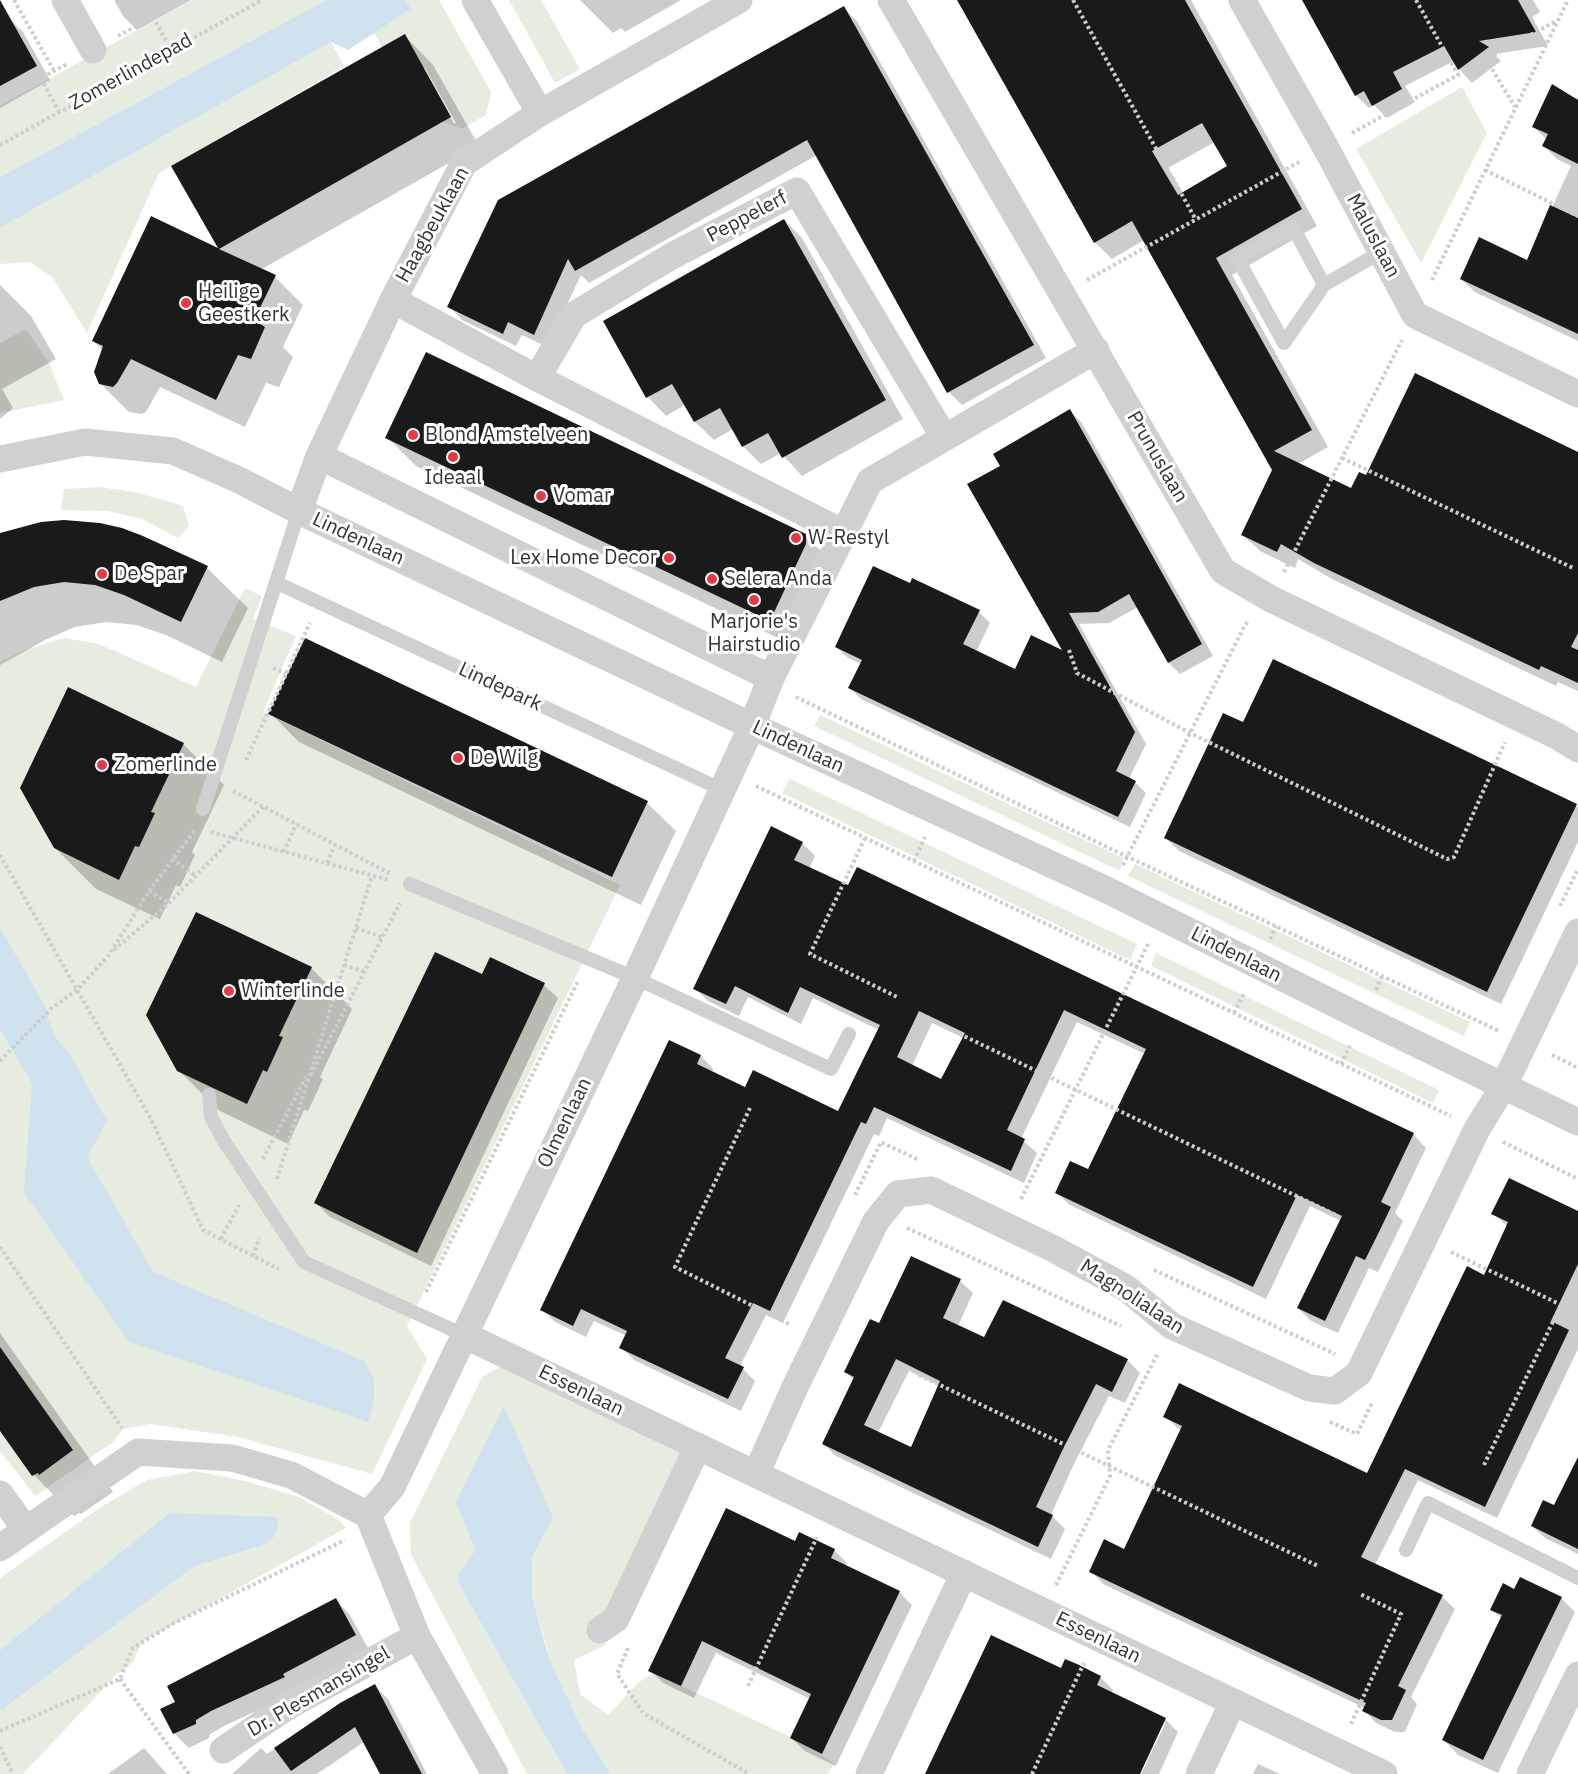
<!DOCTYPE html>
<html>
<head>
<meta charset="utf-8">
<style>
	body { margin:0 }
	canvas { display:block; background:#fff }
</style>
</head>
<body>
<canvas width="1578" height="1774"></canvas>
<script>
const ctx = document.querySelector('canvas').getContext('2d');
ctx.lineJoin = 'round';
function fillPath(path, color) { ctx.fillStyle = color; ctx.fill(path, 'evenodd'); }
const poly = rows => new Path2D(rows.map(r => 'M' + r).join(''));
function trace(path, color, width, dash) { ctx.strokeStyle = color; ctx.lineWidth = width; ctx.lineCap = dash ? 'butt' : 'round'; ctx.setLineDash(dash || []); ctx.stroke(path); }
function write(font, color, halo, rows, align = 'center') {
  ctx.font = font + ' "IBM Plex Sans",sans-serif'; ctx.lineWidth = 6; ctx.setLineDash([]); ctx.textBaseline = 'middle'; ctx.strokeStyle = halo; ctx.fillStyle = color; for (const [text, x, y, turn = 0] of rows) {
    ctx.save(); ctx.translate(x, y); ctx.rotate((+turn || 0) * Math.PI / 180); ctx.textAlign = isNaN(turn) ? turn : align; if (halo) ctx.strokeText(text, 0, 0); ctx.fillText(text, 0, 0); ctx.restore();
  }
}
fillPath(poly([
	[192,0,326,0,0,177,0,106],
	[406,0,439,0,491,92,486,115,462,129,419,112,374,33,411,9],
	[509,0,541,0,580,69,555,83],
	[331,42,344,66,159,173,87,333,53,278,30,262,0,264,0,228],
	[1462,87,1487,133,1421,263,1356,149],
	[26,329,49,363,64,400,0,413,0,343],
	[99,487,135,492,183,506,189,526,178,538,142,519,108,511,61,510,64,489],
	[245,588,262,596,253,619,296,636,263,712,620,885,407,1326,427,1359,372,1474,238,1437,150,1424,123,1429,112,1443,35,1496,0,1451,0,662,25,650,64,638,99,644,196,687],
	[820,715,1123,858,1120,871,814,726],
	[790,779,1137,944,1130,960,782,793],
	[1135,864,1470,1022,1464,1036,1128,876],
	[1156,953,1439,1090,1433,1103,1151,966],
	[502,1366,697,1462,604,1646,574,1660,580,1694,608,1715,639,1682,654,1673,795,1739,835,1764,827,1774,611,1774,582,1730,552,1665,532,1596,532,1557,553,1518,456,1502,475,1550,456,1579,567,1774,527,1774,411,1554,410,1523,482,1377],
	[195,1471,245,1481,299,1497,339,1520,346,1528,142,1642,133,1662,115,1676,23,1774,0,1774,0,1708,3,1709,195,1566,261,1546,169,1513,0,1650,0,1578,101,1507,147,1480]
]), '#e6ecdf');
fillPath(poly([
	[326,0,406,0,411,9,348,50,331,42,0,228,0,177],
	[0,928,44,1004,54,1035,72,1058,107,1121,87,1157,153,1272,364,1361,374,1378,374,1401,368,1422,129,1342,24,1192,32,1084,0,1029],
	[504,1406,553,1518,532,1557,532,1596,545,1644,552,1665,582,1729,611,1774,567,1774,456,1579,475,1550,456,1502],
	[169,1513,279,1517,277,1529,273,1538,261,1546,195,1566,3,1709,0,1708,0,1650]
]), '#cfe2ee');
fillPath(poly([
	[114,0,191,0,137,30,123,16],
	[580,0,681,0,625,32,621,28,613,33],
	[959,0,1191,0,1317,226,1232,275,1328,447,1298,464,1352,490,1367,477,1578,453,1578,691,1558,682,1556,686,1332,579,1298,559,1295,568,1260,551,1243,535,1273,470,1144,240,1112,259,1095,242],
	[1215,142,1229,167,1183,193,1168,168],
	[1303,0,1533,0,1540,12,1532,17,1548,46,1494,54,1501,61,1472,83,1459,69,1454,61,1405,86,1415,102,1387,118,1374,105,1369,108,1356,95],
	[843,8,857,21,1046,358,962,405,949,392,817,155,589,283,581,275,547,347,522,335,516,346,462,320,449,306],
	[9,19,23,32,50,80,0,108,0,24],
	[405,36,433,65,479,146,260,270,275,277,303,305,283,347,293,357,279,387,266,383,245,427,160,387,146,412,142,414,129,412,100,383,103,350,93,341,222,252,173,167],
	[422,68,425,68,456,123,454,124],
	[1552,87,1578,99,1578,341,1475,292,1461,279,1527,262,1571,166,1557,159,1544,146,1547,140,1534,127],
	[784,220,802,238,903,419,802,476,781,453,761,464,743,446,733,429,714,440,695,422,686,404,666,416,648,397,605,321],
	[0,285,31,316,56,359,2,389,13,408,0,419],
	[1070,411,1082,423,1213,656,1180,674,1169,663,1138,607,1109,623,1079,624,1146,744,1129,779,1135,782,1146,793,1130,827,861,699,850,688,861,664,848,658,836,647,979,612,990,623,976,652,1016,671,1066,654,1002,467],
	[387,437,805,535,834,564,799,648,416,466],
	[0,534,207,568,248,608,222,662,166,635,137,625,106,622,75,627,47,639,0,665],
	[270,713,647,803,676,831,641,905,299,742],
	[1244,724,1578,807,1578,842,1501,1004,1179,851,1166,838],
	[183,744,224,785,192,852,195,855,180,887,176,885,160,919,96,889,55,848],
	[802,843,815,856,809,869,849,887,857,869,1414,1135,1426,1148,1395,1213,1403,1221,1378,1272,1369,1268,1338,1333,1311,1321,1298,1308,1341,1221,1310,1206,1266,1299,1070,1205,1057,1193,1088,1171,1145,1054,1077,1022,1021,1139,1037,1153,1024,1183,887,1118,879,1136,874,1134,783,1323,766,1315,740,1366,755,1381,741,1411,634,1360,621,1347,627,1336,594,1321,586,1337,555,1322,542,1309,670,1042,701,1056,713,1069,712,1073,746,1089,839,1113,879,1030,813,998,801,1024,748,997,739,1016,708,1001,695,988],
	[932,1023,964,1038,942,1081,912,1066],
	[491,959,544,985,558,998,431,1266,330,1217,316,1203,483,976],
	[311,968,352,1009,320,1077,323,1079,308,1111,304,1110,288,1144,220,1111,178,1070],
	[1578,1212,1578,1349,1497,1518,1418,1480,1375,1565,1442,1597,1455,1609,1411,1697,1417,1704,1405,1732,1395,1732,1376,1723,1364,1710,1365,1708,1103,1584,1091,1571,1125,1551,1181,1431,1165,1416,1368,1475,1485,1277,1508,1227,1493,1213],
	[960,1281,973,1293,958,1326,985,1339,1127,1360,1140,1373,1125,1403,1109,1396,1074,1464,1051,1515,1065,1529,1051,1559,836,1456,823,1444,854,1380,846,1372,880,1325],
	[909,1371,940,1386,912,1449,878,1433],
	[0,1333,113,1492,81,1514,79,1513,74,1516,34,1475,0,1428],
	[1578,1459,1578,1554,1545,1538,1532,1526,1555,1507],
	[834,1550,847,1563,845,1567,899,1592,912,1605,836,1766,805,1751,791,1738,810,1699,716,1653,694,1698,663,1683,650,1670],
	[1515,1591,1561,1598,1575,1612,1498,1773,1458,1755,1444,1740,1502,1619,1492,1610],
	[336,1600,350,1615,369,1650,298,1692,226,1725,210,1734,209,1738,189,1748,174,1733,162,1710],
	[1062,1670,1100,1677,1113,1690,1112,1694,1165,1719,1178,1732,1159,1774,1141,1774,1166,1722,1162,1722,1138,1774,927,1774],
	[375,1686,388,1699,427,1774,381,1774,364,1742,317,1774,232,1774,261,1748,267,1754,341,1704],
	[144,1748,167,1774,108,1774],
	[1258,1764,1280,1774,1253,1774]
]), '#0003');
fillPath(poly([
	[0,0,37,66,0,86],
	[957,0,1185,0,1302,209,1216,258,1312,430,1274,451,1351,488,1359,472,1366,475,1415,373,1578,452,1578,633,1571,647,1578,650,1578,683,1541,666,1539,670,1314,563,1281,544,1277,552,1241,535,1272,470,1132,221,1094,243],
	[1202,123,1227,166,1178,195,1152,151],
	[1302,0,1518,0,1536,32,1479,41,1489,47,1458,70,1444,46,1393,72,1402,89,1372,106,1364,91,1355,96],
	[844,6,1034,345,947,393,807,140,575,271,568,259,534,335,508,322,503,334,447,307,498,200],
	[405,34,451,117,219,249,276,275,254,320,265,327,251,359,238,355,216,400,131,359,117,383,113,387,99,384,94,372,103,346,92,341,151,216,218,248,171,166],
	[1552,84,1578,100,1578,164,1542,146,1548,134,1532,127],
	[1550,205,1578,218,1578,334,1460,279,1479,237,1527,260],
	[784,219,886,400,782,458,768,433,742,447,720,408,694,422,672,384,646,398,603,321],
	[426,352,806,534,806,544,770,621,385,438],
	[1070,409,1202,644,1168,663,1129,594,1098,612,1069,613,1135,732,1116,771,1136,781,1118,817,848,688,862,660,835,647,873,566,910,583,912,578,980,610,963,644,1015,669,1031,635,1062,650,967,484,1000,466,993,454],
	[64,520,100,523,122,528,143,536,208,566,181,622,124,595,95,585,64,582,34,587,0,601,0,533,41,522],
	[305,638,648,801,612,877,268,714],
	[1273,659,1577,804,1487,992,1164,838,1223,713,1243,722],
	[68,687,184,743,151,812,155,813,139,847,135,846,119,880,54,848,20,788],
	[771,826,803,842,794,860,848,885,857,867,1414,1133,1381,1202,1391,1207,1378,1234,1365,1260,1356,1256,1325,1321,1297,1308,1342,1216,1297,1195,1253,1287,1055,1193,1070,1161,1088,1169,1146,1049,1064,1010,1007,1130,1025,1139,1011,1171,874,1107,866,1124,861,1122,770,1311,753,1303,725,1358,744,1367,728,1399,619,1348,627,1331,581,1309,573,1326,540,1310,669,1040,701,1055,697,1064,745,1087,753,1070,838,1111,880,1025,800,987,788,1013,735,986,726,1004,693,989],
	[919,1011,965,1033,941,1079,897,1057],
	[196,912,312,967,279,1036,283,1037,267,1072,263,1070,247,1104,177,1071,146,1015],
	[435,952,482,974,490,957,545,983,417,1253,314,1203],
	[1509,1178,1578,1211,1578,1264,1551,1321,1569,1330,1485,1507,1405,1469,1361,1557,1443,1595,1398,1686,1406,1690,1392,1720,1381,1720,1362,1711,1366,1703,1089,1572,1104,1539,1124,1549,1182,1426,1163,1417,1179,1383,1367,1473,1467,1266,1484,1275,1508,1222,1491,1214],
	[911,1256,961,1279,943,1318,984,1337,1003,1300,1128,1359,1112,1392,1096,1384,1062,1451,1036,1507,1053,1515,1038,1547,822,1444,854,1377,844,1372,857,1345,870,1319,879,1323],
	[896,1359,940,1381,911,1447,864,1425],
	[0,1347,73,1450,39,1475,38,1473,32,1476,0,1431],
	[1578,1457,1578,1549,1531,1526,1543,1500,1554,1505],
	[726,1508,795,1541,799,1532,835,1549,831,1558,900,1591,822,1754,790,1738,811,1694,702,1641,681,1686,648,1671],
	[1520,1577,1562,1597,1483,1760,1442,1740,1502,1615,1490,1610,1503,1583,1514,1589],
	[336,1598,356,1635,283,1674,285,1677,211,1711,196,1720,196,1724,173,1734,160,1709,175,1702,167,1686],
	[991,1635,1061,1668,1065,1659,1077,1664,1101,1676,1097,1685,1166,1718,1140,1774,925,1774],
	[375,1684,422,1774,380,1774,355,1727,291,1771,274,1748,340,1703]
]), '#1a1a1a');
trace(poly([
	[14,0,54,71],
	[1073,0,1196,220],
	[1416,0,1458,75],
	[153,17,171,50],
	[118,36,183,0],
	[1486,59,1515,107],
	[41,78,59,112],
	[0,100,67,64],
	[1352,133,1556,21],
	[0,145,262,0],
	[1485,170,1578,216],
	[1087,280,1301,161],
	[1432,280,1568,0],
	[1342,458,1573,568],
	[1284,572,1402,340],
	[1069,650,1077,673,1190,733,1447,859,1454,857,1505,742],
	[273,668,286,674],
	[796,697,1128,857,1499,1031],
	[246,760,310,623],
	[756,786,1451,1116],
	[233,791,391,874],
	[211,832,389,880],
	[865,838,810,954,897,997],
	[284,852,296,824],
	[0,855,151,1119,203,1230,279,1269],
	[172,859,196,876],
	[914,861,925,837],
	[327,863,335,845],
	[1123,865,1245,625,1249,621],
	[149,891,169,903],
	[1560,906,1578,869],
	[356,928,382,937],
	[1270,939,1276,926],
	[114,950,169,903,263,807],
	[344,965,365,972],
	[1376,990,1382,976],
	[1234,1013,1245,992],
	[943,1026,1338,1216],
	[1552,1055,1578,1068],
	[0,1061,52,1008,78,989,109,955,149,891,196,829],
	[1341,1064,1350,1046],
	[311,1075,400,903],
	[750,1108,675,1267,791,1325],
	[1503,1142,1578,1179],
	[263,1159,307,1075],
	[277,1179,372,876],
	[855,1195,881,1142,919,1160],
	[1021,1199,1149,942],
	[907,1228,1121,1326],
	[221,1239,239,1205],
	[0,1247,122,1428],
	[1451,1252,1578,1313],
	[253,1256,259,1238],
	[1154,1270,1335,1354],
	[426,1292,578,981],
	[919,1375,1318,1566],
	[1330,1422,1357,1434,1372,1403],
	[1484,1465,1561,1305],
	[1056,1585,1110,1476,1108,1450,1158,1353],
	[628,1648,617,1674,643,1713,749,1774],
	[120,1679,189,1774],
	[748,1686,817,1537],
	[1351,1724,1401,1614,1360,1594],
	[0,1731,120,1679,133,1648,174,1623,345,1540],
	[0,1747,13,1774],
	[1032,1774,1084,1663]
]), '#cdcdcd', 4, [3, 3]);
trace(poly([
	[1324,285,1284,343,1237,258,1293,227,1324,285,1381,252],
	[277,583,723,790],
	[203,809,299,511],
	[410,884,635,978,831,1069,849,1034],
	[209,1095,211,1117,224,1141,304,1262,464,1335],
	[1406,1550,1428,1503,1578,1578]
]), '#d0d0d0', 14);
trace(poly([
	[65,0,93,50],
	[475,0,540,113],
	[891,0,1223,571,1271,599,1557,736,1578,749],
	[1242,0,1326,148,1415,315,1578,394],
	[393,300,537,378,844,533],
	[537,378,574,315,670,257,797,191,944,437],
	[319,456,771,678],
	[0,459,85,442,173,451,239,480,299,511,752,726,1109,891,1363,1018,1578,1122],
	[299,511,319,456,393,300,464,163,540,113,739,0],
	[464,1335,1384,1774],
	[756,1474,795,1387,876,1221,898,1194,931,1190,1052,1248,1126,1288,1172,1326,1309,1388,1335,1391,1359,1373,1477,1129,1503,1087,1578,932],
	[0,1494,26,1530],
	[368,1515,392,1487,635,978,752,726,771,678,870,481,1096,350],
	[0,1548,138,1452,232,1458,291,1475,368,1515,417,1636,495,1774],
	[600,1630,616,1619,698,1446],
	[223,1750,285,1708,417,1636],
	[869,1774,964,1573],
	[1199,1774,1233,1702],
	[1530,1774,1578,1675]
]), '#d0d0d0', 27);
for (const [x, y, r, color] of [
	[186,303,6,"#e63946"],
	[413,435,6,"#e63946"],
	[453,457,6,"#e63946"],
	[541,496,6,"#e63946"],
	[796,538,6,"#e63946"],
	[669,558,6,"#e63946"],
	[102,574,6,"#e63946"],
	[712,579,6,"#e63946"],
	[754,600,6,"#e63946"],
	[458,758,6,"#e63946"],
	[102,765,6,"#e63946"],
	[229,991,6,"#e63946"]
]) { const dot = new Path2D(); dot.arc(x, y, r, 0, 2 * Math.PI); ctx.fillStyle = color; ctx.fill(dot); trace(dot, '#fff', 2); }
write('20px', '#333', '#fff', [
	["Zomerlindepad",131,72,-29],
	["Peppelerf",747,217,-28],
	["Haagbeuklaan",433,225,-61],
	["Maluslaan",1373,236,62],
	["Prunuslaan",1157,457,60],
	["Lindenlaan",358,539,25],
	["Lindepark",500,687,25],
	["Lindenlaan",798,747,25],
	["Lindenlaan",1236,955,27],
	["Olmenlaan",565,1123,-64],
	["Magnolialaan",1132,1297,33],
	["Essenlaan",581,1391,26],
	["Essenlaan",1098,1638,26],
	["Dr. Plesmansingel",319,1692,-30]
]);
write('20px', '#333', '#fff', [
	["Heilige",198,292],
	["Geestkerk",198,315],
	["Blond Amstelveen",425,435],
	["Ideaal",453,478,"center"],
	["Vomar",553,496],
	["W-Restyl",808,538],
	["Lex Home Decor",657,558,"right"],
	["De Spar",114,574],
	["Selera Anda",724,579],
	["Marjorie's",754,622,"center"],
	["Hairstudio",754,645,"center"],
	["De Wilg",470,758],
	["Zomerlinde",114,765],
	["Winterlinde",241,991]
], 'left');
</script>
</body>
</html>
